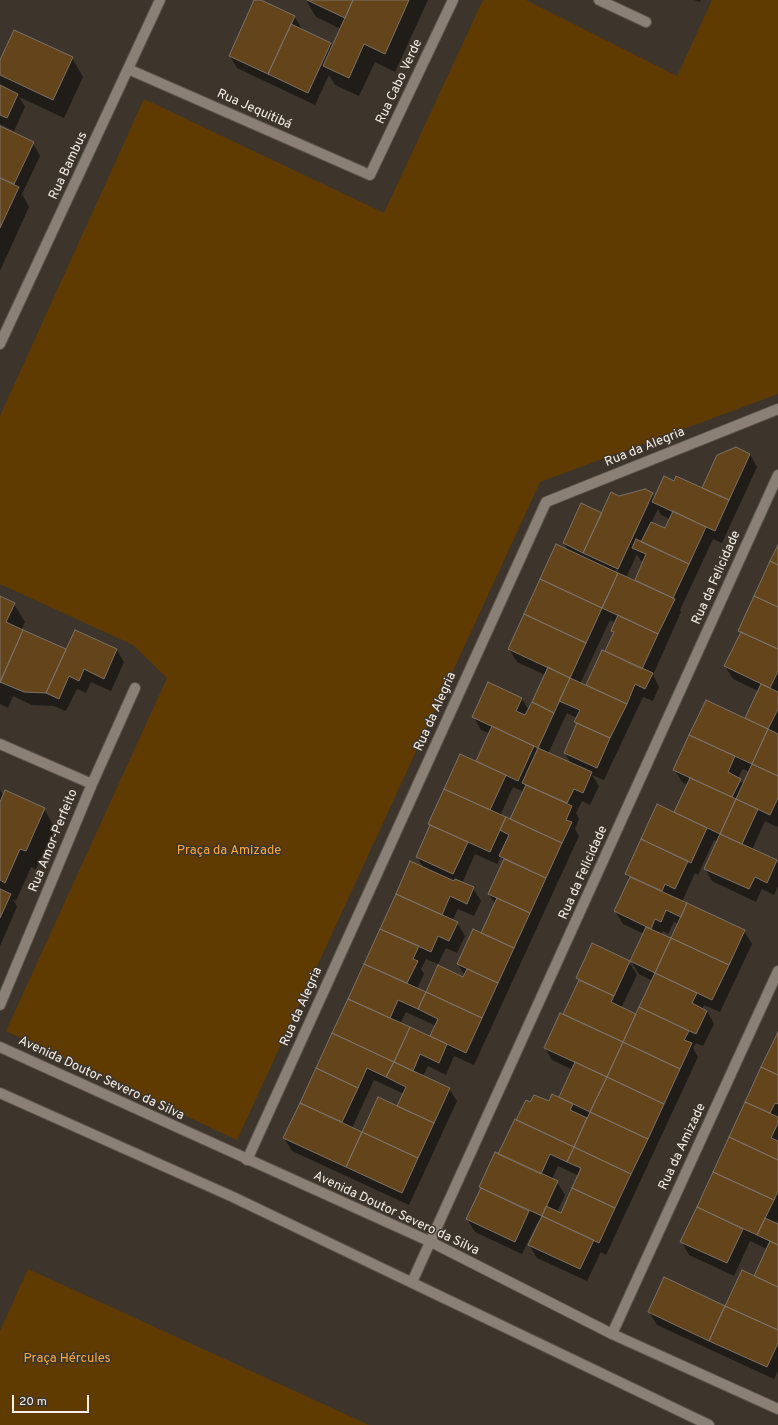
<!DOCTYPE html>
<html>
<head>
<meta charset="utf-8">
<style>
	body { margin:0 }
	#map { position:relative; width:778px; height:1425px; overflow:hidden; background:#3d352c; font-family:Overpass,sans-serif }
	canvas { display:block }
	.scale { position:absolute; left:12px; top:1395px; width:77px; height:18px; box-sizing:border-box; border:2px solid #f4efe9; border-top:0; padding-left:5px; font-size:12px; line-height:14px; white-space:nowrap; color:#f4efe9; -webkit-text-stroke:3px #3d352c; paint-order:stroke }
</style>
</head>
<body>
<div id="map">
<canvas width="778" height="1425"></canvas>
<div class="scale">20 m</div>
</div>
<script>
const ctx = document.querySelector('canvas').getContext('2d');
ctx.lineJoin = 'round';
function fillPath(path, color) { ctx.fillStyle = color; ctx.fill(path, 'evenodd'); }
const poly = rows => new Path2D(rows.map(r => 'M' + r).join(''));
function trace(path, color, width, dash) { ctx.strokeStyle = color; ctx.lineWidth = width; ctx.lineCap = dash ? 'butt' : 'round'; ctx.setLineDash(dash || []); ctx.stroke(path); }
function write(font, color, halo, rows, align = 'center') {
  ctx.font = font + ' Overpass,sans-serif'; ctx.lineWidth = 3; ctx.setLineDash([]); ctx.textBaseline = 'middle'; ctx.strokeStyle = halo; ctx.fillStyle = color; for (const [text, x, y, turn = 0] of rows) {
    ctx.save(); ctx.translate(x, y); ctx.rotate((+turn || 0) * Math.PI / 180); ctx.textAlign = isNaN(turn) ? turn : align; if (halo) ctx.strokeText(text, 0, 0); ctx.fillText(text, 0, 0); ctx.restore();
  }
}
fillPath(poly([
	[483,0,526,0,677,76,712,0,778,0,778,394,540,482,237,1140,6,1031,167,678,133,645,0,584,0,416,144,99,384,213],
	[28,1269,369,1425,0,1425,0,1331]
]), '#603b01');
fillPath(poly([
	[255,0,294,16,302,29,331,43,333,47,341,29,316,17,306,0,428,0,395,72,375,62,359,96,335,85,329,75,315,105,237,68,230,56],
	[694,0,701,0,700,2],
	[72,58,83,77,64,118,19,97,25,107,14,131,0,124,0,63],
	[0,127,33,143,40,156,22,194,29,207,0,271],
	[750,454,757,467,722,543,713,539,680,610,681,612,653,675,659,687,653,701,643,697,604,780,592,775,599,786,590,805,582,801,576,813,579,819,575,829,579,836,474,1065,454,1056,446,1075,428,1066,423,1076,449,1089,457,1101,409,1205,292,1151,284,1138,411,863,424,869,417,856,431,827,429,824,477,762,490,734,481,730,474,717,522,699,529,711,545,675,517,662,509,649,568,551,564,543,602,514,619,497,652,493,655,499,675,482,702,489],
	[647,503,649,503,616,574,615,573],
	[658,509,661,515,670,519,666,529,651,523],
	[637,554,641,561,644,562,635,582,626,578],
	[610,620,616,623,612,631,614,634,605,653,602,651,586,686,580,684],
	[567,713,577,718,576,722,577,725,565,753,571,764,548,754],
	[513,787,524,792,510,820,500,816],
	[475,854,497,864,501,857,504,862,489,894,495,904,481,934,458,964,465,976,464,978,426,993,417,989,424,974,421,969,426,959,438,964,446,948,457,953,465,936,457,923,452,921,458,909,474,916,481,901,473,888,462,883],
	[406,1012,436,1026,430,1038,400,1024],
	[374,1080,404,1094,398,1107,362,1133,352,1128],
	[778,547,778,825,777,827,765,821,752,850,776,861,778,864,778,886,774,895,762,889,756,902,712,881,705,868,717,841,714,840,698,875,695,873,682,902,744,931,752,944,720,1012,704,1005,702,1009,707,1011,714,1024,703,1046,696,1043,693,1048,698,1057,606,1255,601,1252,587,1281,537,1258,529,1245,539,1224,537,1223,522,1254,475,1232,467,1219,496,1154,499,1155,531,1103,549,1103,559,1099,573,1070,552,1060,545,1048,563,1015,579,981,577,978,629,962,637,975,621,1008,636,1016,653,981,639,974,631,961,644,934,623,924,615,911,630,881,626,874,674,814,688,785,682,782,674,769,746,720,758,691,733,679,725,666,741,634,739,631],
	[743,769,750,772,744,785,738,778],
	[674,922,679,924,672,939,661,934,663,931,668,934],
	[558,1166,579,1176,561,1214,557,1212,565,1195,557,1182,552,1179],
	[0,597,14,604,25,622,21,630,66,650,75,631,117,650,124,662,111,691,91,682,86,693,77,689,66,711,54,706,32,705,13,696,8,708,0,704],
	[0,790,4,797,44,809,55,828,36,869,31,867,16,901,13,899,17,907,0,946],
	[778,1034,778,1219,776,1224,778,1225,778,1371,774,1379,657,1325,649,1312,726,1307,754,1277,767,1249,750,1241,734,1276,689,1255,682,1242]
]), '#0007');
const building = poly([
	[254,0,261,0,295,16,268,74,229,56,254,0],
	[307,0,353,0,345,18,307,0],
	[353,0,409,0,385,54,364,44,349,78,323,66,353,0],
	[291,24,331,43,308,93,268,74,291,24],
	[14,30,73,57,53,100,0,75,0,60,14,30],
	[0,85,18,94,7,118,0,115,0,85],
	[0,126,34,142,14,184,0,178,0,126],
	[0,178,19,187,0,228,0,178],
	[736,447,750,454,729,500,702,488,717,455,736,447],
	[664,476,674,481,676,476,729,500,715,531,652,502,664,476],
	[645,489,653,493,618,569,583,553,611,492,619,496,645,489],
	[581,503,602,513,583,553,563,543,581,503],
	[673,511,706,527,689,564,641,542,651,522,665,528,673,511],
	[636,539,689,564,673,598,635,580,646,554,632,548,636,539],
	[556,544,618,573,602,608,540,579,556,544],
	[778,545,778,565,770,561,778,545],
	[770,561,778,565,778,607,754,596,770,561],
	[618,573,675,599,658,634,602,608,618,573],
	[540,579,602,608,586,643,524,614,540,579],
	[0,596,15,603,6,622,23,630,0,683,0,596],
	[754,596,778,607,778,649,738,631,754,596],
	[524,614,586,643,570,678,508,649,524,614],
	[618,615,658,634,642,669,605,651,614,632,611,631,618,615],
	[23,630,66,649,46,693,24,692,0,682,23,630],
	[75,630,117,649,104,679,84,669,79,681,69,676,59,699,46,693,75,630],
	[741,632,778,649,778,671,770,688,724,666,741,632],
	[602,650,653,673,645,689,635,684,627,704,586,685,602,650],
	[548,667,570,678,554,713,532,702,548,667],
	[570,678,627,704,610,738,574,722,580,710,559,701,570,678],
	[488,682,522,698,516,711,525,715,532,702,554,713,538,748,472,717,488,682],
	[761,684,778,692,778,709,768,729,745,718,761,684],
	[706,700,768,729,752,764,689,735,706,700],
	[577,723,610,738,597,768,564,753,577,723],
	[492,726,534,746,518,781,476,761,492,726],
	[768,729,778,734,778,776,752,764,768,729],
	[689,735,735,756,728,772,741,779,732,797,673,770,689,735],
	[538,748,592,772,583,793,574,789,567,803,522,783,538,748],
	[460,754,506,775,490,810,444,789,460,754],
	[752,764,778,776,778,798,770,815,736,799,752,764],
	[690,778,736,799,720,834,674,812,690,778],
	[526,785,572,806,566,820,572,822,562,843,510,819,526,785],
	[444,789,506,817,490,852,428,824,444,789],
	[5,790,45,808,26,851,20,849,5,883,0,880,0,802,5,790],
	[736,799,758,809,742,844,720,834,736,799],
	[657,804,707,828,691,863,641,839,657,804],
	[506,817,562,843,546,878,499,856,509,835,500,830,506,817],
	[430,825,468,842,453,874,416,857,430,825],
	[720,834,777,860,767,883,755,877,749,889,704,869,720,834],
	[641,839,688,861,675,889,665,884,662,891,625,874,641,839],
	[504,859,546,878,530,913,488,894,504,859],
	[410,861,454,881,455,879,474,887,467,904,450,896,442,915,396,894,410,861],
	[630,877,687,903,681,917,666,910,661,922,655,919,651,929,614,911,630,877],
	[0,889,11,894,0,918,0,889],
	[396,894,458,922,449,941,438,936,431,952,380,929,396,894],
	[497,898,530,913,514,948,481,933,497,898],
	[687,903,745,930,729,965,671,938,687,903],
	[646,927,671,938,655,973,630,961,646,927],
	[380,929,419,946,413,959,418,961,407,983,364,964,380,929],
	[473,929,514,948,498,983,457,964,473,929],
	[671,938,729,965,712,1000,655,973,671,938],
	[592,943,630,961,614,996,576,978,592,943],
	[364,964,426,992,418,1009,398,1000,390,1018,348,999,364,964],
	[438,965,463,977,467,969,498,983,482,1018,426,992,438,965],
	[655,973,697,993,692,1003,707,1011,696,1034,639,1007,655,973],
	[579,980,614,996,611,1002,636,1014,623,1042,563,1014,579,980],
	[426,992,482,1018,466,1053,430,1036,438,1019,418,1009,426,992],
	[348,999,410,1027,394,1062,332,1033,348,999],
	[639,1007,689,1031,684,1040,692,1043,680,1069,623,1042,639,1007],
	[560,1013,623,1042,607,1077,544,1048,560,1013],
	[410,1027,447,1044,439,1063,420,1054,413,1071,394,1062,410,1027],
	[778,1032,778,1075,761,1067,778,1032],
	[332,1033,394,1062,386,1077,367,1068,358,1088,316,1068,332,1033],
	[623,1042,680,1069,664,1104,607,1077,623,1042],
	[394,1062,450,1088,434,1123,397,1106,406,1087,386,1077,394,1062],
	[575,1062,607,1077,590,1112,559,1097,575,1062],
	[761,1067,778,1075,778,1104,775,1103,770,1113,745,1102,761,1067],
	[316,1068,358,1088,342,1122,300,1103,316,1068],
	[607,1077,664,1104,648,1139,590,1112,607,1077],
	[552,1094,573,1104,570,1110,587,1118,574,1147,516,1120,526,1100,530,1102,534,1095,549,1101,552,1094],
	[378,1097,434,1123,418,1158,362,1132,378,1097],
	[745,1102,778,1117,778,1123,771,1138,778,1141,778,1160,729,1137,745,1102],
	[300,1103,362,1132,346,1167,283,1138,300,1103],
	[590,1112,648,1139,631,1174,574,1147,590,1112],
	[515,1119,574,1147,567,1162,550,1154,541,1174,498,1154,515,1119],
	[362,1132,418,1158,402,1193,346,1167,362,1132],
	[729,1137,778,1160,778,1191,774,1200,713,1172,729,1137],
	[574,1147,631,1174,615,1208,572,1188,581,1168,567,1162,574,1147],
	[495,1152,558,1181,542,1216,479,1187,495,1152],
	[713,1172,774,1200,757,1235,697,1207,713,1172],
	[481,1188,529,1211,515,1242,466,1219,481,1188],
	[572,1188,615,1208,599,1243,542,1216,546,1206,561,1213,572,1188],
	[697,1207,743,1229,727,1263,680,1242,697,1207],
	[542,1216,594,1240,580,1269,528,1245,542,1216],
	[765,1218,778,1224,778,1245,757,1235,765,1218],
	[770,1241,778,1245,778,1287,754,1276,770,1241],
	[742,1270,778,1287,778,1330,725,1306,742,1270],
	[664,1277,725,1306,709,1341,648,1312,664,1277],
	[725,1306,778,1330,778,1343,767,1367,709,1341,725,1306]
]);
fillPath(building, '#64441b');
trace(building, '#7c7268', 1);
const minor = poly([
	[599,0,646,22],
	[128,69,370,175,453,0],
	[0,344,160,0],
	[0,744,92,784],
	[0,1005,92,784,135,688],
	[247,1160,546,502,778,409],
	[412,1282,778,475],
	[612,1334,778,971]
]);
const secondary = poly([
	[0,1047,431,1242,612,1334,778,1409],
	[0,1093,233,1197,709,1425]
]);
trace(minor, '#5a534b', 12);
trace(secondary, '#5a534b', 12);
trace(minor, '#8a8076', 10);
trace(secondary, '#8a8076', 10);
write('13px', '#f4efe9', '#3d352c', [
	["Rua Cabo Verde",400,82,-65],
	["Rua Jequitibá",254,110,24],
	["Rua Bambus",69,166,-65],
	["Rua da Alegria",645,448,-22],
	["Rua da Felicidade",717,578,-66],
	["Rua da Alegria",436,712,-66],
	["Rua Amor-Perfeito",54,841,-68],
	["Rua da Felicidade",584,873,-66],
	["Rua da Alegria",302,1007,-66],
	["Avenida Doutor Severo da Silva",101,1079,25],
	["Rua da Amizade",683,1147,-65],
	["Avenida Doutor Severo da Silva",396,1214,25]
]);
write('13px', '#faab41', '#3d352c', [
	["Praça da Amizade",229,851],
	["Praça Hércules",67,1359]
]);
</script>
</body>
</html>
